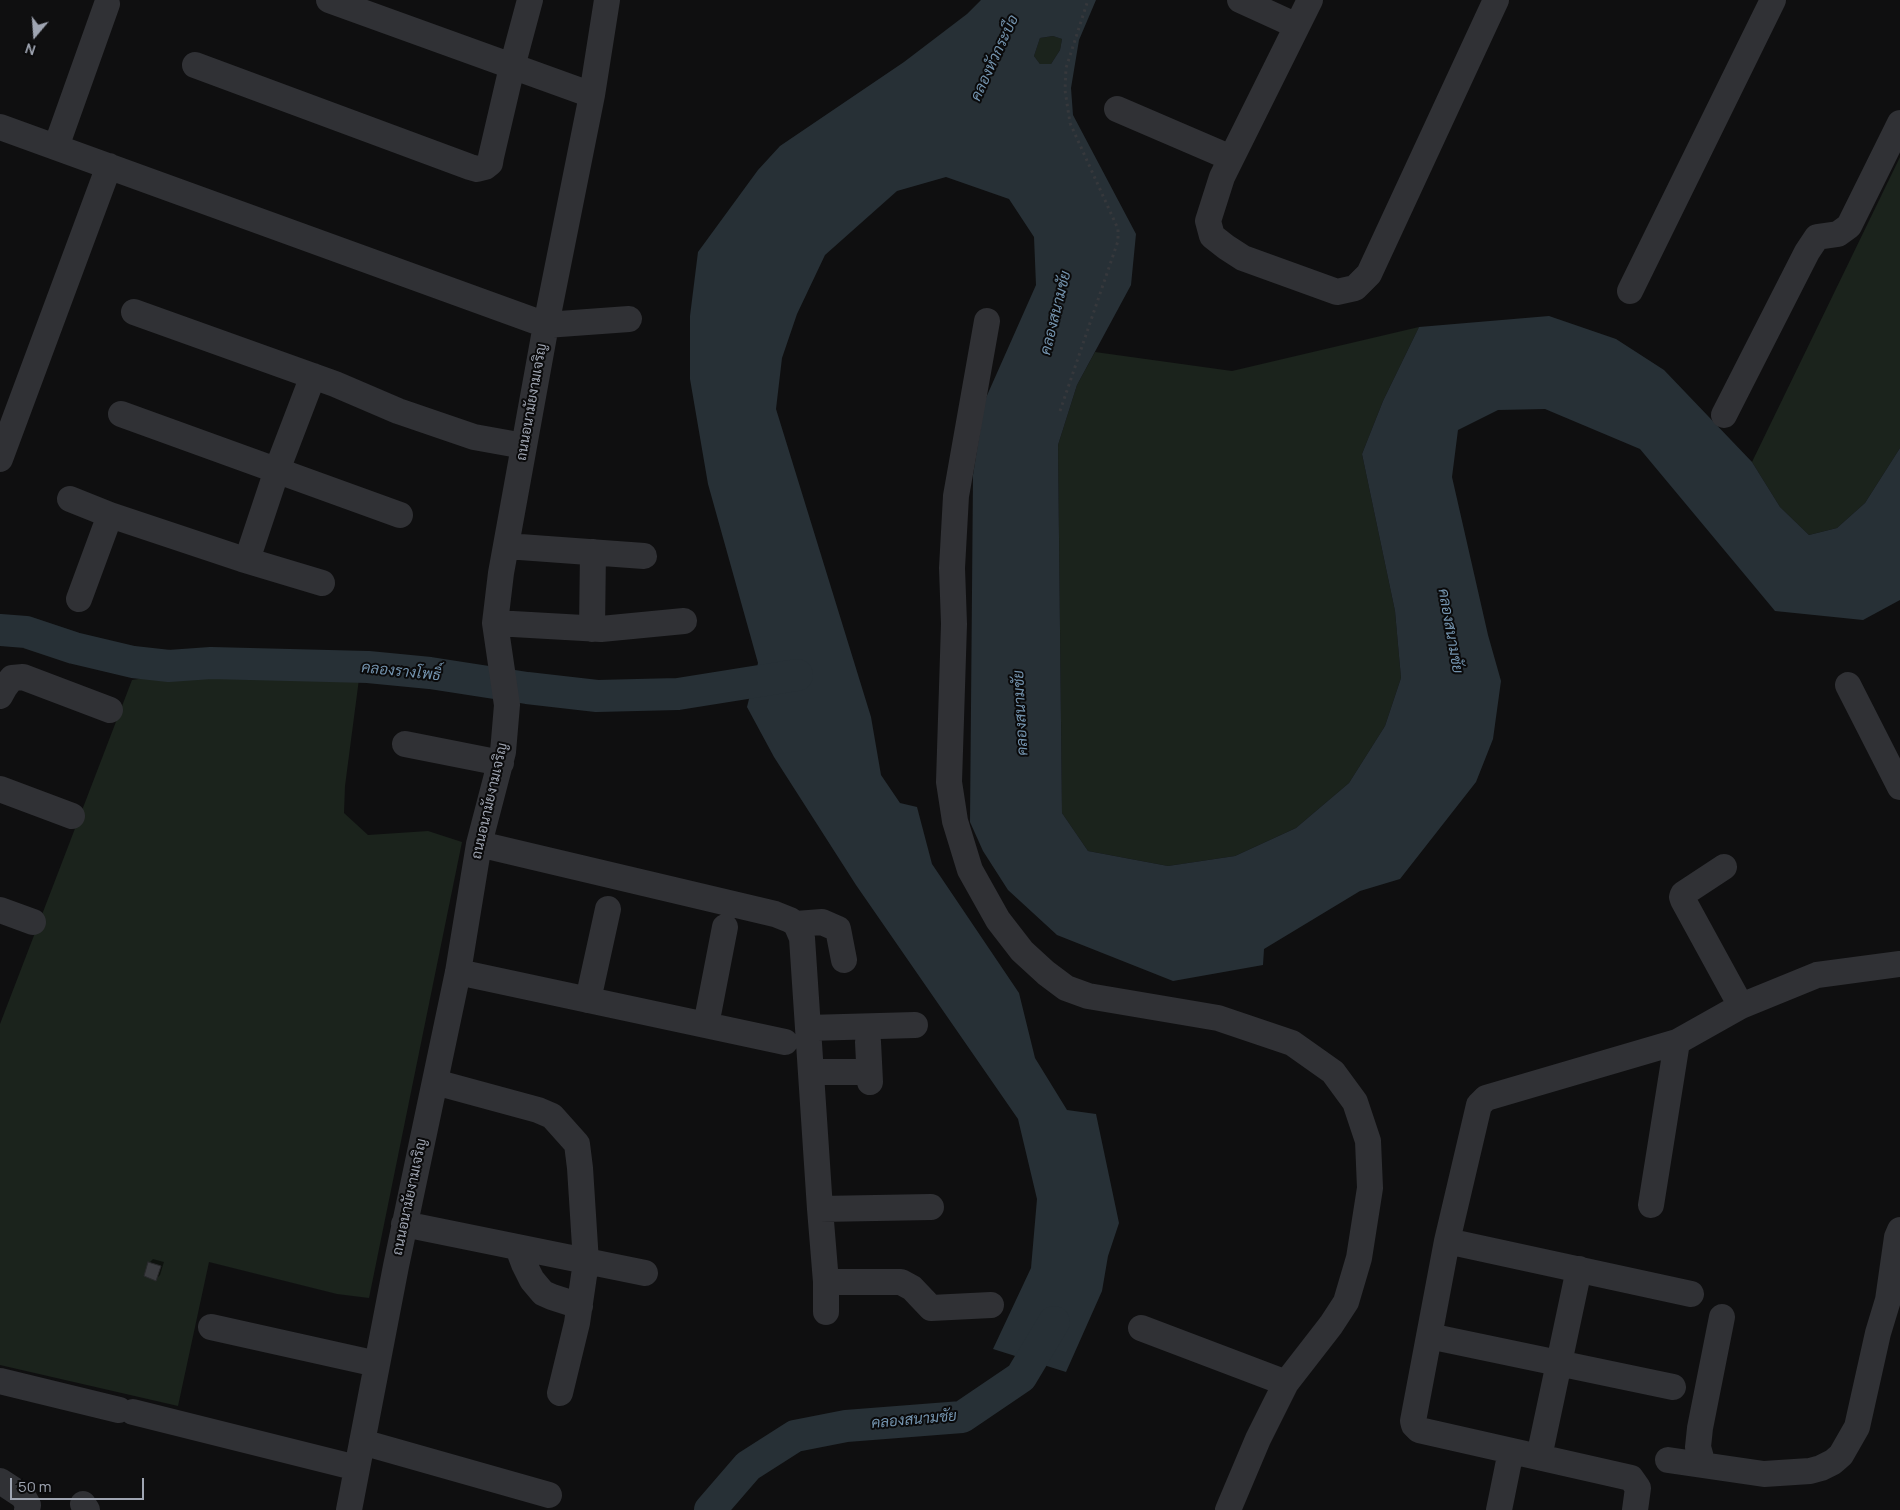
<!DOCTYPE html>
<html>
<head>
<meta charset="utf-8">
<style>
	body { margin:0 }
	#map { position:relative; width:1900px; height:1510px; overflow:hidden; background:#0f0f10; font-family:Manrope,sans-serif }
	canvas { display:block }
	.north { position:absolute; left:10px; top:10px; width:50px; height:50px; -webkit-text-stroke:4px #0a0a0b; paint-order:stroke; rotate:198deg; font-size:14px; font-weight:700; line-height:20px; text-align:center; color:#9fa5b2 }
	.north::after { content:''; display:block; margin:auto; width:18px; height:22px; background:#9fa5b2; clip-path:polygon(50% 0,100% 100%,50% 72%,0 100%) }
	.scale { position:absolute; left:10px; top:1478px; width:134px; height:22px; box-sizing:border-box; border:2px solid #9fa5b2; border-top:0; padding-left:6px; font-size:15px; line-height:18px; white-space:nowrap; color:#9fa5b2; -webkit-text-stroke:4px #0a0a0b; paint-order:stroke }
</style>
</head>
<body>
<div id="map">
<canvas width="1900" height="1510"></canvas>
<div class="north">N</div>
<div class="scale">50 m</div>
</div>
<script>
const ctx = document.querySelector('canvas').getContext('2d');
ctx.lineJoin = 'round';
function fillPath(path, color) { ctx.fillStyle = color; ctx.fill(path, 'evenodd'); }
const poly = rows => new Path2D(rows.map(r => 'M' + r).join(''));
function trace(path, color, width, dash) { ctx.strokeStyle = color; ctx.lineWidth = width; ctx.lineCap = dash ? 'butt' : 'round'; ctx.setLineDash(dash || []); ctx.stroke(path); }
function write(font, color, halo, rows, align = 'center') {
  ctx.font = font + ' Manrope,Sarabun,sans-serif'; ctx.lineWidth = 4; ctx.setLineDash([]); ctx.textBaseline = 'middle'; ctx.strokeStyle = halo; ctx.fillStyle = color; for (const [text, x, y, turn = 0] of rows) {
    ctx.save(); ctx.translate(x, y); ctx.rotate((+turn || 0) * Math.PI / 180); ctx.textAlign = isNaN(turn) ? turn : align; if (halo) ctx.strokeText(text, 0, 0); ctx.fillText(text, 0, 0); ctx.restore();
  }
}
fillPath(poly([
	[1053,36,1062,39,1060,50,1051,64,1040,64,1034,56,1040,38],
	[1900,157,1900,448,1865,503,1837,528,1809,535,1780,507,1752,462],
	[1419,327,1383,401,1362,454,1395,611,1401,678,1385,726,1349,783,1296,828,1235,856,1168,866,1088,851,1062,813,1058,445,1077,385,1095,352,1232,371],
	[181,672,338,674,359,679,345,786,344,813,368,835,428,831,462,842,369,1298,337,1294,209,1262,178,1406,0,1365,0,1024,132,680]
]), '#1b231c');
fillPath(poly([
	[981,0,1096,0,1079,40,1071,88,1073,115,1136,234,1131,285,1077,385,1058,445,1062,813,1088,851,1168,866,1235,856,1296,828,1349,783,1385,726,1401,678,1395,611,1362,454,1383,401,1419,327,1549,316,1616,339,1664,370,1752,462,1780,507,1809,535,1837,528,1865,503,1900,448,1900,600,1863,620,1775,611,1640,449,1545,409,1498,410,1458,430,1452,477,1488,635,1501,681,1493,739,1476,782,1400,879,1360,891,1264,949,1263,965,1173,981,1057,935,1008,890,983,851,970,822,973,475,985,400,1036,285,1034,237,1009,199,946,177,897,191,825,255,797,314,782,358,776,409,871,717,881,775,900,803,917,807,932,864,1019,993,1035,1058,1067,1110,1096,1114,1119,1223,1108,1256,1102,1291,1066,1372,993,1349,1031,1268,1037,1199,1018,1119,856,885,774,757,747,707,758,663,708,484,690,379,690,316,698,252,758,170,780,146,904,62,967,14],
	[1053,36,1062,39,1060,50,1051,64,1040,64,1034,56,1040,38]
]), '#273036');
fillPath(poly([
	[153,1259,164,1262,160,1275,156,1279,149,1263]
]), '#0007');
trace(poly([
	[0,630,26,632,74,648,133,662,169,666,211,663,368,667,430,673,527,688,597,696,678,694,797,675],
	[710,1510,748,1466,795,1436,846,1426,962,1417,1021,1377,1054,1322]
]), '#273036', 32);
const building = poly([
	[148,1262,161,1266,156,1281,144,1276,148,1262]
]);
fillPath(building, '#3b3c40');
trace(building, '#29292c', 1);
trace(poly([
	[1060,411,1118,241,1118,229,1070,123,1065,90,1066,68,1088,0]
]), '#36383c', 3, [2.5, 4]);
trace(poly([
	[329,0,592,95],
	[1240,0,1297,26],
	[1310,0,1222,177,1208,221,1212,236,1226,247,1243,258,1337,292,1355,288,1369,274,1496,0],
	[195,65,470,167,477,169,485,167,490,163,491,157,512,67,530,0],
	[1117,109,1231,158],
	[0,127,546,325,629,319],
	[56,147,107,4],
	[1630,291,1773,0],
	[134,312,335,384,398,411,474,437,524,446],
	[987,321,956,496,952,568,954,624,949,782,955,821,970,870,998,920,1022,951,1046,973,1066,988,1088,996,1218,1018,1292,1043,1333,1072,1355,1102,1368,1141,1370,1188,1359,1258,1346,1302,1331,1325,1286,1383,1258,1439,1228,1510],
	[121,414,400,515],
	[1724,415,1807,252,1817,237,1838,234,1849,226,1900,123],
	[0,459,109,166],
	[70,499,110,515],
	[506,546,644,556],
	[247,560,277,470,313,376],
	[79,599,110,515,242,559,322,583],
	[495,623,601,629,684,621],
	[592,629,593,552],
	[1848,685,1900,787],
	[0,696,5,687,12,678,23,677,110,710],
	[405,744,501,763],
	[0,789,72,816],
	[479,844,775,914,790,920,796,924,802,938,820,1209,826,1282,826,1312],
	[1724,867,1683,894,1682,897,1683,900,1741,1006],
	[0,910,33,922],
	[796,924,822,922,838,929,844,960],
	[458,972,785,1042],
	[588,1000,608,909],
	[706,1025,725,927],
	[808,1028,915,1025],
	[868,1042,870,1082],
	[811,1072,868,1072],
	[435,1082,538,1110,552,1116,577,1144,580,1168,586,1262,577,1323,560,1393],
	[1651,1205,1677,1042],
	[820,1209,931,1207],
	[404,1224,645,1273],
	[1447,1241,1691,1294],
	[518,1248,524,1264,532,1280,543,1293,552,1297,580,1306],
	[826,1282,901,1282,912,1288,931,1308,991,1305],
	[211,1327,377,1364],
	[1141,1328,1286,1383],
	[1429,1336,1673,1387],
	[0,1381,119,1410],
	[133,1412,357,1468],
	[362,1442,549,1495],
	[1539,1457,1579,1269],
	[1668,1460,1764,1474,1810,1471,1821,1468,1833,1462,1841,1455,1857,1427,1878,1333,1888,1300,1897,1237,1900,1230],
	[1703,1465,1698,1447,1700,1428,1722,1317],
	[0,1481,23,1496,28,1505,27,1510],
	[83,1504,87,1510],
	[349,1510,396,1266,458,972,479,844,503,752,507,705,495,623,501,573,546,325,592,95,607,0],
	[1499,1510,1511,1451],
	[1635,1510,1638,1488,1631,1478,1419,1430,1414,1425,1413,1421,1447,1241,1479,1105,1486,1098,1677,1042,1741,1006,1817,975,1900,964]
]), '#303135', 26);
write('14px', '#9fa5b2', '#0a0a0b', [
	["ถนนอนามัยงามเจริญ",532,402,-80],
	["ถนนอนามัยงามเจริญ",490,801,-77],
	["ถนนอนามัยงามเจริญ",410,1197,-78]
]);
write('italic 15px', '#7494af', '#0a0a0b', [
	["คลองหัวกระบือ",995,58,-65],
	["คลองสนามชัย",1056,313,-76],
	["คลองสนามชัย",1450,631,80],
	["คลองรางโพธิ์",401,672,6],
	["คลองสนามชัย",1021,713,-93],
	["คลองสนามชัย",914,1420,-5]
]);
</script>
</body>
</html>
